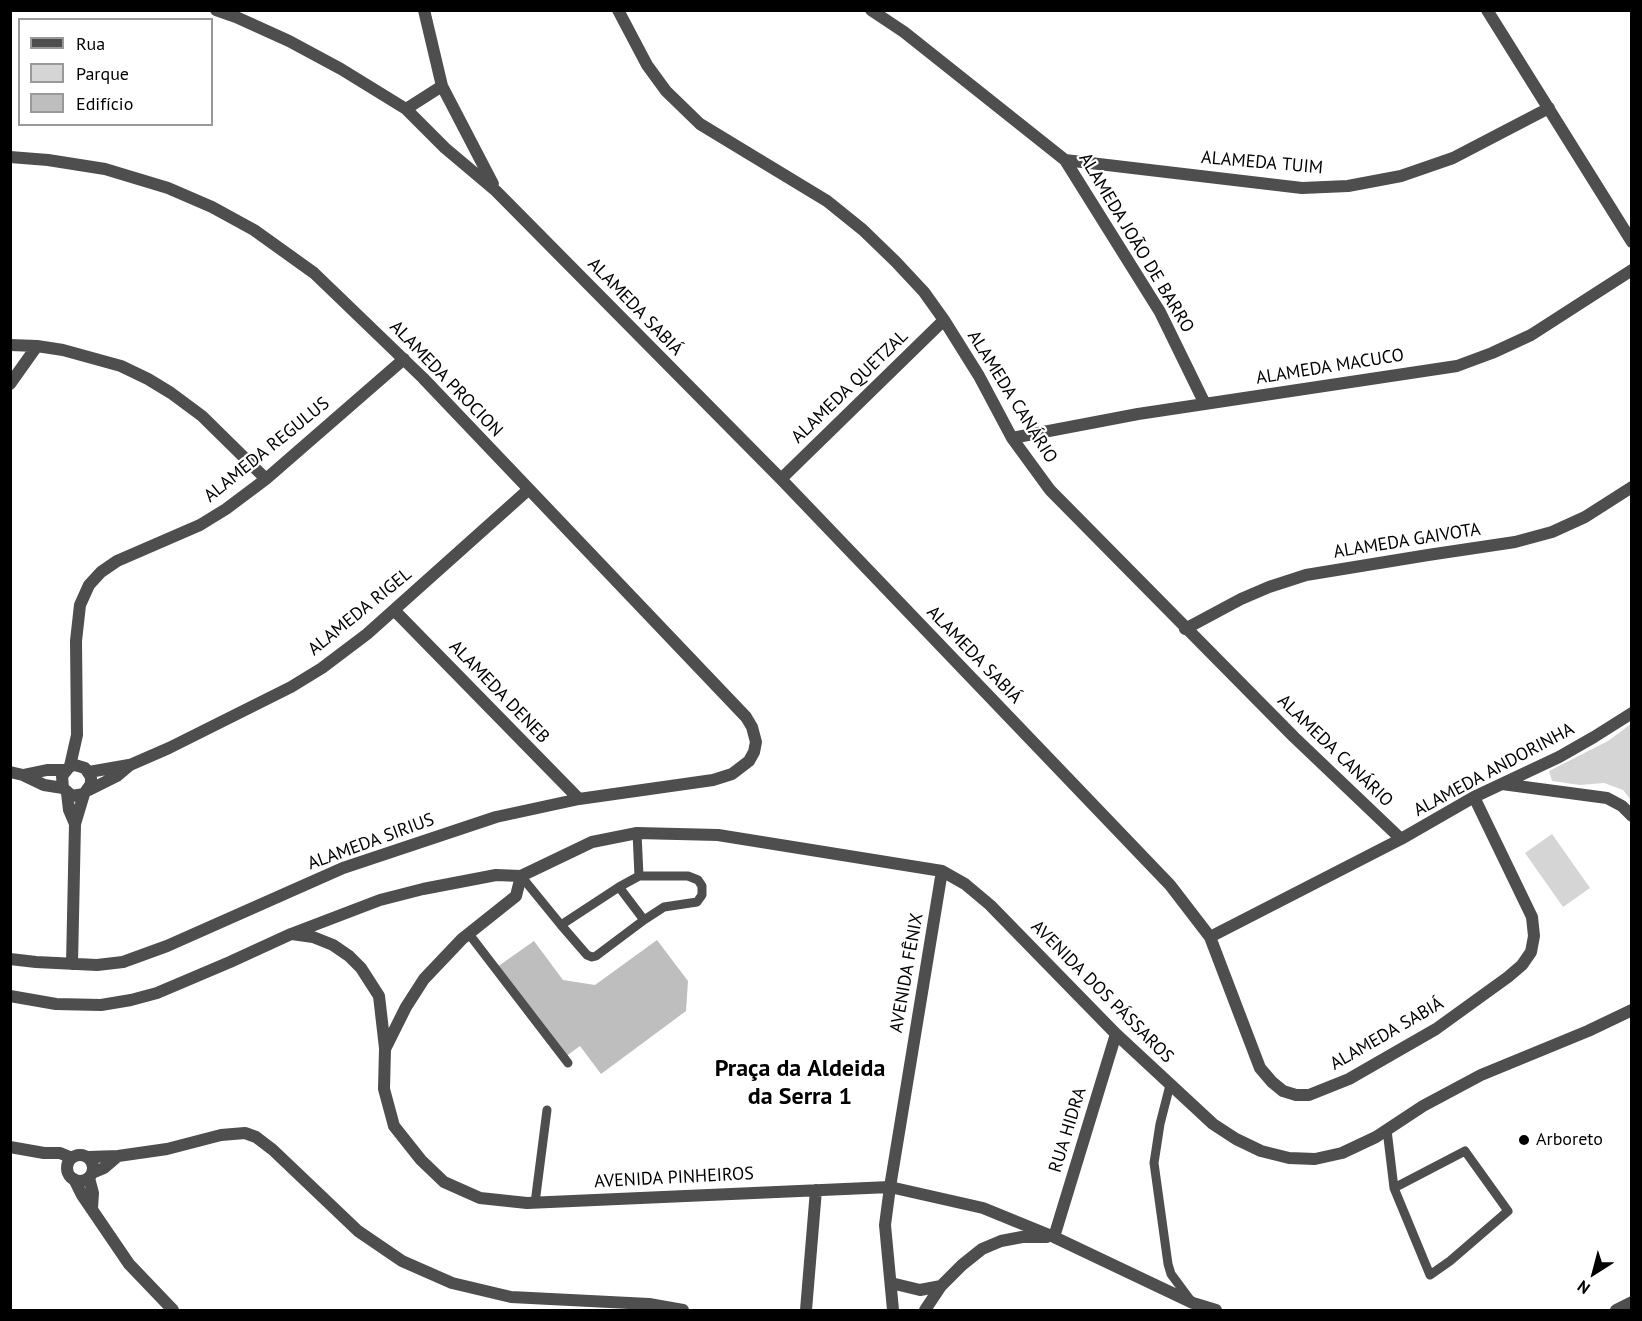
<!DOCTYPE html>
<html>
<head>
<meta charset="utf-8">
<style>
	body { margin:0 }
	#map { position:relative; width:1642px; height:1321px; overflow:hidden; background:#fff; font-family:"PT Sans",sans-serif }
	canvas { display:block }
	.frame { position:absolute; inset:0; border:12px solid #000; pointer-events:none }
	.legend { position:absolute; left:18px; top:18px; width:195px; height:108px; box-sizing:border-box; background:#fff; border:2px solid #999; margin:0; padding:8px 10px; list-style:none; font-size:18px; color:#000 }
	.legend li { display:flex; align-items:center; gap:12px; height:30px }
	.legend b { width:30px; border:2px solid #999 }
	.north { position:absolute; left:1564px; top:1243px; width:60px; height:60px; -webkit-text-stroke:4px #fff; paint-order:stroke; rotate:216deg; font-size:16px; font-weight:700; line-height:24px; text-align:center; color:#000 }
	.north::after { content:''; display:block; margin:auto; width:21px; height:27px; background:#000; clip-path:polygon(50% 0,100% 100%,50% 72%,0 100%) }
</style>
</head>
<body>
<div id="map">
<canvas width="1642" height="1321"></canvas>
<div class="frame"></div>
<ul class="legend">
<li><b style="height:8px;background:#4e4e4e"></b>Rua</li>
<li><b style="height:16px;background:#d5d5d5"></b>Parque</li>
<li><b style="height:16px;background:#bebebe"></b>Edifício</li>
</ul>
<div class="north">N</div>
</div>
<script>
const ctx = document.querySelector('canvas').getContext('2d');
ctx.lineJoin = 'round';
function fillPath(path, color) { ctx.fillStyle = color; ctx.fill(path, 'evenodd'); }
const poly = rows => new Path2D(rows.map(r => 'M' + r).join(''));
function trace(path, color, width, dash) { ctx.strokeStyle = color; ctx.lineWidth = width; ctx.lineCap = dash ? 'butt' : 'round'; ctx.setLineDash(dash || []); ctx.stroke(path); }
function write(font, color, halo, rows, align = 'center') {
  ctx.font = font + ' "PT Sans",sans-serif'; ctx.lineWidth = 4.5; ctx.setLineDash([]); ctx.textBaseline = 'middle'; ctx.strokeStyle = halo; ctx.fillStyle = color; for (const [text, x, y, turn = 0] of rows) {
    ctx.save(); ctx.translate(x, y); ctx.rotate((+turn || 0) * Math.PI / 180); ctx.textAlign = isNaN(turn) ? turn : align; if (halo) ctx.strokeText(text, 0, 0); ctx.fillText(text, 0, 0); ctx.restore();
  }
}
fillPath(poly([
	[1631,724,1631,800,1623,790,1604,783,1580,785,1552,781,1549,771,1608,741],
	[1552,834,1590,888,1563,907,1525,853]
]), '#d5d5d5');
fillPath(poly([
	[657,940,688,981,686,1011,601,1074,580,1046,565,1057,497,967,534,941,563,980,595,985]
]), '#bebebe');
trace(poly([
	[521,876,561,925,587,955,592,957,596,956,644,920,619,887,561,925],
	[639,876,688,876,698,880,702,886,702,895,697,902,664,907,644,920],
	[619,887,639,876,637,833],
	[469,934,568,1063],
	[1170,1085,1160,1124,1154,1163,1168,1264,1171,1274,1191,1301],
	[1387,1130,1394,1188,1430,1275,1450,1261,1508,1211,1465,1151,1394,1188],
	[535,1203,547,1110]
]), '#4e4e4e', 9);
trace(poly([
	[216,10,236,17,289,41,341,69,406,109,445,148,496,191,781,479,1170,885,1210,937,1260,1068,1272,1082,1283,1091,1296,1095,1309,1095,1349,1079,1436,1029,1508,977,1522,965,1531,952,1534,936,1532,917,1474,797],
	[424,10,442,86,493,184],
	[618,10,647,65,666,91,700,124,827,201,863,230,896,262,924,292,944,320,979,376,1012,438,1050,490,1294,737,1401,839],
	[871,10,904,32,1065,160,1160,312,1205,404],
	[1487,10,1632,242],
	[406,109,442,86],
	[10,157,48,160,105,169,168,188,212,207,254,230,314,273,423,378,746,717,752,727,756,742,754,752,749,761,732,774,713,780,579,799,496,817,343,868,167,946,123,962,97,965,36,962,10,959],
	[1065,160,1302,188,1348,186,1401,176,1453,158,1549,108],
	[10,345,37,346,63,350,121,366,148,379,171,393,202,416,266,479],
	[10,384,37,346],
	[1012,438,1138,414,1457,366,1492,353,1531,335,1632,270],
	[781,479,944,320],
	[394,610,579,799],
	[1185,629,1241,599,1269,587,1306,575,1428,555,1515,542,1552,532,1585,517,1632,487],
	[70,766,77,735,76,641,80,605,89,585,101,572,117,561,200,525,226,509,266,479,404,359],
	[10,772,23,775,44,785,63,788],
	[89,772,129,765],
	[23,775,47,770,65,770],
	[1502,784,1607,798,1622,806,1632,816],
	[89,790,117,776,130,765,169,748,291,687,322,668,367,634,528,490],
	[67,793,69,810,75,824],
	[521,876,516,896,462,939,424,979,406,1007,385,1049,384,1089,394,1126,421,1160,444,1182,480,1198,527,1203,890,1187,983,1208,1054,1237,1193,1303,1216,1310],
	[292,934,313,937,333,945,349,956,361,968,379,996,385,1048],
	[1210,937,1401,839,1474,797,1559,757,1594,737,1632,713],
	[72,964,75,824,84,794,91,784,91,777,85,768,75,765,70,766,62,776,63,788,72,796,84,794],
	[10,996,56,1004,101,1005,131,1000,157,993,230,962,291,934,380,900,423,889,496,875,521,876,592,842,637,833,718,835,942,871,965,884,990,905,1116,1034,1213,1124,1236,1139,1261,1151,1289,1158,1315,1159,1342,1153,1376,1137,1423,1106,1481,1075,1588,1031,1632,1010],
	[10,1147,44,1153,60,1153,72,1158],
	'67 1168a13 13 0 1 1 26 0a13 13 0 1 1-26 0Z',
	[88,1157,118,1156,167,1149,221,1135,245,1133,256,1137,273,1150,358,1231,402,1261,452,1283,511,1297,649,1304,683,1310],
	[92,1173,104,1168,118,1156],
	[89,1178,93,1193,92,1208],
	[74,1179,82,1195,129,1264,173,1310],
	[1054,1237,1116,1034],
	[891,1283,920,1290,941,1286],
	[806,1310,816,1190],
	[893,1310,885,1225,890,1187,942,871],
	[925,1310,941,1286,962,1265,982,1249,1001,1241,1022,1237,1047,1237],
	[1616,1310,1632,1302]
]), '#4e4e4e', 12);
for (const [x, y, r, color] of [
	[1524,1140,6,"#000"]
]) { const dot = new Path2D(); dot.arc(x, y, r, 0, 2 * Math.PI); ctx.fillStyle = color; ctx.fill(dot); trace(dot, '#fff', 2); }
write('18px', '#000', '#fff', [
	["ALAMEDA TUIM",1262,163,5],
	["ALAMEDA JOÃO DE BARRO",1136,243,59],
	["ALAMEDA SABIÁ",635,307,46],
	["ALAMEDA MACUCO",1330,367,-9],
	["ALAMEDA PROCION",446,379,46],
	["ALAMEDA QUETZAL",850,387,-44],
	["ALAMEDA CANÁRIO",1012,397,58],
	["ALAMEDA REGULUS",267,450,-39],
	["ALAMEDA GAIVOTA",1407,541,-9],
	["ALAMEDA RIGEL",360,612,-39],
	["ALAMEDA SABIÁ",974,655,46],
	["ALAMEDA DENEB",499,692,46],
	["ALAMEDA CANÁRIO",1335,751,44],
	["ALAMEDA ANDORINHA",1494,770,-28],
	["ALAMEDA SIRIUS",371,842,-20],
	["AVENIDA FÊNIX",907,973,-80],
	["AVENIDA DOS PÁSSAROS",1102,992,45],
	["ALAMEDA SABIÁ",1387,1034,-30],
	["RUA HIDRA",1068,1130,-73],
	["AVENIDA PINHEIROS",674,1178,-3]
]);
write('18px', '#000', '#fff', [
	["Arboreto",1536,1140]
], 'left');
write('bold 24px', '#000', '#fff', [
	["Praça da Aldeida",800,1069],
	["da Serra 1",800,1097]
]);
</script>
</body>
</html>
